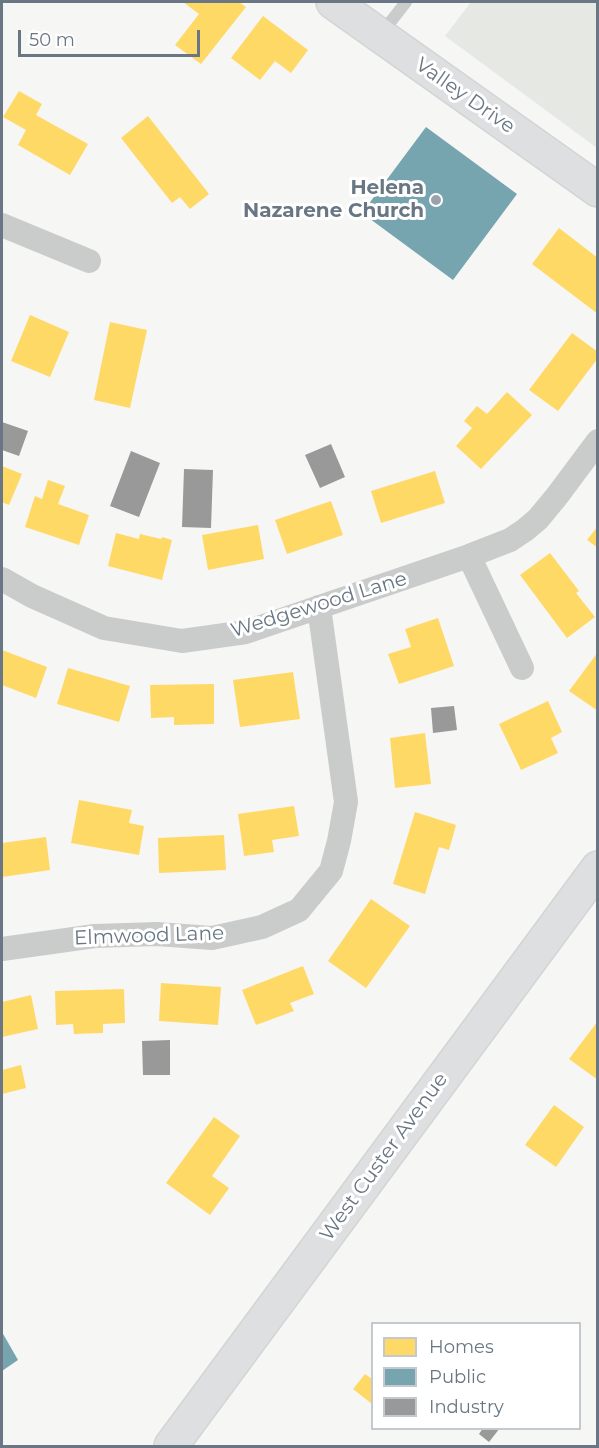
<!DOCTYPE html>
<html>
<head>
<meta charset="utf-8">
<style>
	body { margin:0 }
	#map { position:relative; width:599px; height:1448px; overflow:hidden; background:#f6f6f5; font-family:Montserrat,sans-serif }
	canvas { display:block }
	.frame { position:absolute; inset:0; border:3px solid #687783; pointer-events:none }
	.legend { position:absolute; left:371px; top:1322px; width:210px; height:108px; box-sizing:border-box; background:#fff; border:2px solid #c3c9cd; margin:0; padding:8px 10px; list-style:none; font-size:18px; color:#687783 }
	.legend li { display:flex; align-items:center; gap:12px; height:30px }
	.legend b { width:30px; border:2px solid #c3c9cd }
	.scale { position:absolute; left:18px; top:30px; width:182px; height:27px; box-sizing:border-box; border:3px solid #687783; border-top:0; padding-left:8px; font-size:18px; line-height:21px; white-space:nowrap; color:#687783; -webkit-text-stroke:4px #fff; paint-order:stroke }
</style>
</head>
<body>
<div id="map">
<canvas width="599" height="1448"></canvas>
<div class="frame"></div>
<ul class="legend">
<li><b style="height:16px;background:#ffd966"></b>Homes</li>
<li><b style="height:16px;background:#76a5af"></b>Public</li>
<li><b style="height:16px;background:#999"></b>Industry</li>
</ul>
<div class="scale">50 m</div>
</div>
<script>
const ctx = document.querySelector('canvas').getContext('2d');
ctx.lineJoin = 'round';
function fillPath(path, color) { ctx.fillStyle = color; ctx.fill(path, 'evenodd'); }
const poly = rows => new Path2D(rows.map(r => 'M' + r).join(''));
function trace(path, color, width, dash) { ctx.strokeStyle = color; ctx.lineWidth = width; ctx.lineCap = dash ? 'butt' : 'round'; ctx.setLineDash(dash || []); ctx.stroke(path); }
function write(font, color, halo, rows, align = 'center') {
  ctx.font = font + ' Montserrat,sans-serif'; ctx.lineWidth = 6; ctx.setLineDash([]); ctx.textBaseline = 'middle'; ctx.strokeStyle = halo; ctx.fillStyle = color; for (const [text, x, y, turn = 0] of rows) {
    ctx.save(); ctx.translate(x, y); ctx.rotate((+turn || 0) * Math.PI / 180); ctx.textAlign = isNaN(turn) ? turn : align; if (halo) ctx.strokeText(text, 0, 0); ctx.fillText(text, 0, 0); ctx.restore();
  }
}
fillPath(poly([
	[471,2,597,2,597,148,445,36]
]), '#e6e8e3');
fillPath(poly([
	[183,2,239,2,246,7,201,64,175,45,199,14],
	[263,16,308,50,291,73,275,61,260,80,231,58],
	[19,91,42,104,36,115,88,144,70,175,18,145,26,130,3,117],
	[148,116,209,194,190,209,180,197,172,203,121,138],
	[559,228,598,258,598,314,532,264],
	[30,315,69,332,50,377,11,361],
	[110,322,147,330,130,408,94,400],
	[572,333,598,352,598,358,558,411,529,390],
	[507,392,532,415,481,469,456,446,472,428,464,421,477,406,487,414],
	[2,466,22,474,9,505,2,502],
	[435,471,445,503,381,523,371,491],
	[48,480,65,486,58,504,89,515,79,545,25,527,35,496,42,499],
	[331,501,343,535,287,554,275,520],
	[258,525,264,559,208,570,202,535],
	[598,526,598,548,587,540],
	[116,533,139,539,140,534,161,539,162,537,172,540,162,580,108,566],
	[550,553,579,591,576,593,595,617,567,638,520,575],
	[438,618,454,666,399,684,388,654,411,647,405,629],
	[2,650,47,667,36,698,2,685],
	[598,652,598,711,569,691],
	[68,668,130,686,119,722,57,704],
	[293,672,300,719,240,727,233,680],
	[214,684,214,724,174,725,174,717,151,718,150,685],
	[548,701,562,732,551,738,558,753,521,770,499,724],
	[425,733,431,784,395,788,390,738],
	[79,800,132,810,129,823,144,826,139,855,71,843],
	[294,806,299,836,272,840,274,852,244,856,238,814],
	[415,812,456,825,449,850,439,847,425,894,393,884],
	[224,835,226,870,159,873,158,838],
	[46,837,50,870,2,877,2,843],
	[371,899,410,926,366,988,328,961],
	[303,966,314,994,290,1003,294,1011,256,1025,242,990],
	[161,983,221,987,218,1025,159,1021],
	[124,989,125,1023,103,1024,103,1033,74,1034,73,1024,56,1025,55,991],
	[31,995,38,1029,2,1037,2,1002],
	[598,1021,598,1080,569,1059],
	[21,1065,26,1088,2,1094,2,1070],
	[554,1105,584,1127,556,1167,525,1145],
	[214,1117,240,1136,212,1176,229,1188,210,1215,166,1183],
	[365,1374,372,1379,372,1404,353,1389]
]), '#ffd966');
fillPath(poly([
	[426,127,517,194,453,280,362,213],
	[2,1332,18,1360,2,1371]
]), '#76a5af');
fillPath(poly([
	[2,422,28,431,19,456,2,450],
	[331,444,345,477,320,488,305,455],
	[131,451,160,463,139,517,110,506],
	[184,469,213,470,211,528,182,527],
	[454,706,457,730,433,733,431,708],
	[170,1040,170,1075,143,1075,142,1041],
	[483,1428,500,1428,489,1442,479,1434]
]), '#999');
const secondary = poly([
	[333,2,598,190],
	[171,1446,598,868]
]);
trace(secondary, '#d3d4d4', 36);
trace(poly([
	[381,34,406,2]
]), '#cacccc', 12);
trace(poly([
	[2,225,89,261],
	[469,556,522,668],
	[2,579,32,596,104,628,182,641,246,632,469,556,510,540,525,530,538,519,557,496,598,441],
	[2,949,95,936,157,934,212,938,262,927,299,910,331,871,339,841,346,802,319,607]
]), '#cacccc', 24);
trace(secondary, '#dedfe0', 33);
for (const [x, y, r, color] of [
	[436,200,6,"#9aa3ab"]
]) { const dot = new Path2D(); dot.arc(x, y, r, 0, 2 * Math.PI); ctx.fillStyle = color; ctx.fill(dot); trace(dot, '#fff', 2); }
write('20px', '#687783', '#fff', [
	["Valley Drive",465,96,35],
	["Wedgewood Lane",319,605,-17],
	["Elmwood Lane",149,936,-2],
	["West Custer Avenue",384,1157,-54]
]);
write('bold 20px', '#687783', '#fff', [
	["Helena",424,188],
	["Nazarene Church",424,211]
], 'right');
</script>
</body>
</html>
